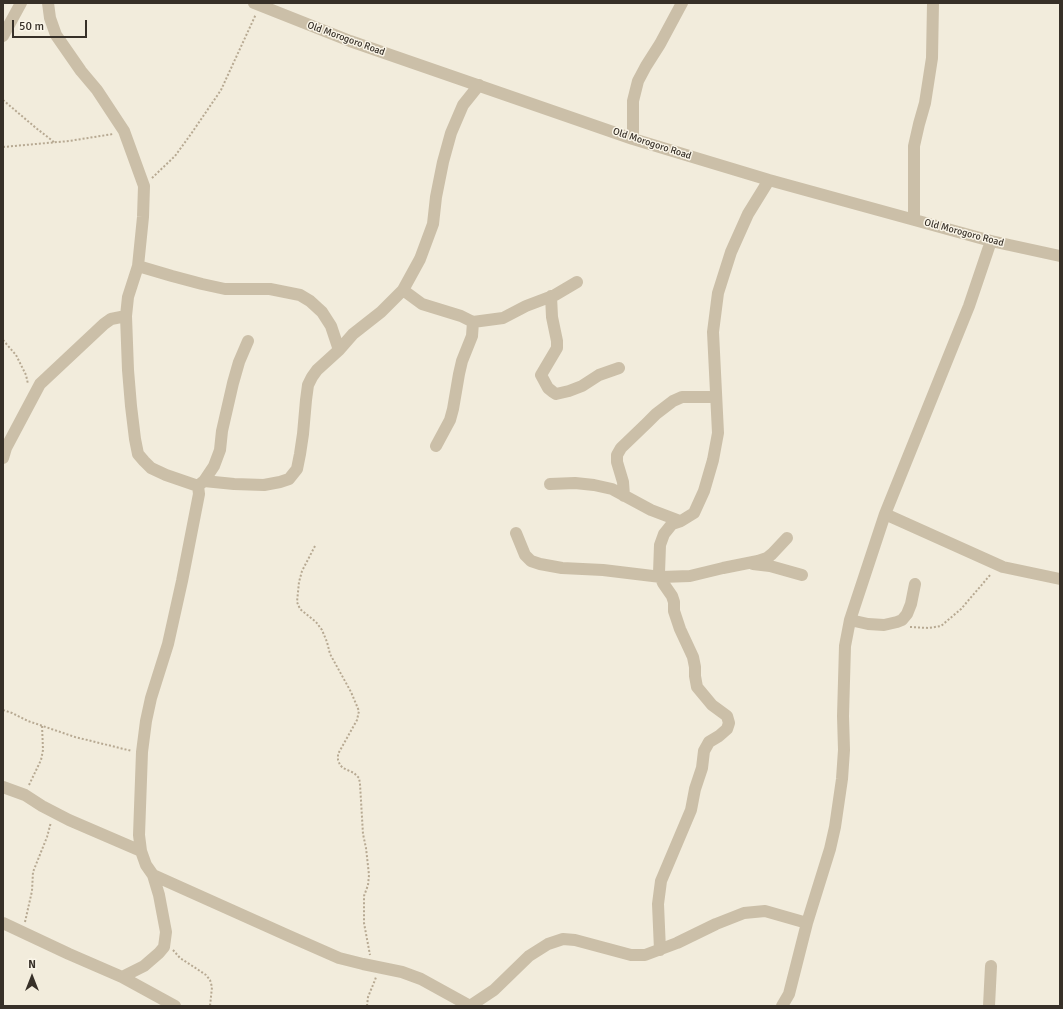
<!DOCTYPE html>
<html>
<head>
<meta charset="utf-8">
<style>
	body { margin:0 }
	#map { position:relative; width:1063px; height:1009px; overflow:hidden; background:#f2ecdc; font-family:Signika,sans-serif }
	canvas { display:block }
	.frame { position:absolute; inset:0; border:4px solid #373028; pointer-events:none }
	.north { position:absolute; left:12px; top:957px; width:40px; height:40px; -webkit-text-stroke:3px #faf5e8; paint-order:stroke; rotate:0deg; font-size:11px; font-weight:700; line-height:16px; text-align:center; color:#373028 }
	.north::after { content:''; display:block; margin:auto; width:14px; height:18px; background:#373028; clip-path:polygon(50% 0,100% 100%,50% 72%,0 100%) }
	.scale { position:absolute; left:12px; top:20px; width:75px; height:18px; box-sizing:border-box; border:2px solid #373028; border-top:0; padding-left:5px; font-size:12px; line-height:14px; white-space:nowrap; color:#373028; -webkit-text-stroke:3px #faf5e8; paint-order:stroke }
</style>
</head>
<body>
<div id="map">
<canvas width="1063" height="1009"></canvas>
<div class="frame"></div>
<div class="north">N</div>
<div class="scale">50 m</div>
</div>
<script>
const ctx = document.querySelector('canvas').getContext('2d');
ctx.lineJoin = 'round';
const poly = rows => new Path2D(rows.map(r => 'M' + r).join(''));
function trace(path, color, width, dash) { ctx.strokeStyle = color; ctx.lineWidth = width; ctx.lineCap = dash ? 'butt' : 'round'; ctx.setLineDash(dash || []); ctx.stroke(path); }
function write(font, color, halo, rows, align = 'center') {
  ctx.font = font + ' Signika,sans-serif'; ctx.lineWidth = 3; ctx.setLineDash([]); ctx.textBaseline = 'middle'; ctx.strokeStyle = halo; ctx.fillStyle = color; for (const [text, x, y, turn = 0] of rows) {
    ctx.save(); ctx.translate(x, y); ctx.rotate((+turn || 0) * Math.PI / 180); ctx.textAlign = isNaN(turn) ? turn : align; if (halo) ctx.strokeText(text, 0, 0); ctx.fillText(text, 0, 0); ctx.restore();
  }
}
trace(poly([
	[3,100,36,128,54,142],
	[3,147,69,141,113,134],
	[152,178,175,156,191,134,221,90,256,14],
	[3,340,16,355,26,375,28,384],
	[315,546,302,571,299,582,297,602,300,609,316,622,322,630,327,642,330,654,351,692,359,711,357,720,338,754,338,760,340,765,343,768,354,773,359,778,360,784,363,834,366,848,369,875,368,885,364,896,364,923,370,955],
	[910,627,929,628,941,626,961,609,991,574],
	[3,710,12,713,28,721,75,737,132,751],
	[29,785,41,760,43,750,42,725],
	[25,922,32,891,33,872,47,837,51,822],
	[173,950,180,958,194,967,206,975,210,980,212,987,210,1006],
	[367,1006,368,997,375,980,376,977]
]), '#b7a992', 2, [2, 2]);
trace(poly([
	[48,3,50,18,56,35,81,71,97,90,124,131,144,186,143,217,138,266,128,297,126,316,128,370,131,406,135,439,138,454,144,461,151,468,166,475,198,486,199,494,182,581,168,644,151,698,146,721,142,752,139,835,141,851,146,865,153,875,289,936,339,958,363,964,402,972,421,979,470,1006],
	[254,3,350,41,633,139,769,180,991,241,1060,256],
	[3,36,21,3],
	[633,139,633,101,638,81,646,66,660,44,682,3],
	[914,219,914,146,919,124,925,103,932,58,933,3],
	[138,266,172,276,202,284,225,289,270,289,300,295,310,301,322,312,331,326,339,350],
	[403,290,422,304,461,316,473,322,503,318,526,306,555,295,577,282],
	[551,296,552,317,557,341,557,348,541,375,548,388,553,392,556,394,569,391,582,386,599,375,619,368],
	[436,446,450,420,453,409,459,374,462,361,472,336,473,322],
	[3,458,6,448,40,384,104,324,111,319,126,316],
	[204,481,234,484,264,485,280,482,289,479,297,469,300,454,303,434,306,400,308,385,312,377,317,370,339,350,353,334,381,312,403,290,420,259,433,224,436,197,443,162,451,133,463,105,479,85],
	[550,484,575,483,594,485,612,489,651,510,680,521],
	[199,485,204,481,214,466,220,450,222,431,233,383,239,362,248,341],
	[624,496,623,482,617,462,617,455,621,448,647,423,656,414,673,401,682,397,716,397],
	[885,514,1003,567,1060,579],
	[516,533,525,555,531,561,540,564,562,568,603,570,661,577,690,576,723,568,758,561,767,558,772,554,787,538],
	[753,564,770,566,802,575],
	[850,620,868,624,884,625,897,622,902,620,907,614,911,604,915,584],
	[3,787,25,795,42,806,69,820,141,851],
	[3,923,69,954,122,977,175,1006],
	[660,950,658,904,661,881,691,810,695,789,702,768,704,751,709,742,719,736,727,729,729,723,727,716,712,705,697,687,695,676,695,667,693,657,680,629,674,611,674,602,672,596,663,583,659,573,660,545,664,534,672,524,681,521,694,513,704,491,713,460,718,433,713,332,718,293,731,252,748,214,769,180],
	[122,977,144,966,159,953,164,947,166,932,159,895,153,875],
	[470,1006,494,990,529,956,548,944,563,939,575,940,631,955,645,955,677,943,716,924,744,913,765,911,807,923],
	[782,1006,789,994,807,923,830,849,835,827,842,779,844,750,843,716,845,646,850,620,885,514,969,306,991,241],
	[989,1006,991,966]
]), '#cbbfa8', 12);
write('10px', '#373028', '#faf5e8', [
	["Old Morogoro Road",346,39,20],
	["Old Morogoro Road",652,144,18],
	["Old Morogoro Road",964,233,15]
]);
</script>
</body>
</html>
